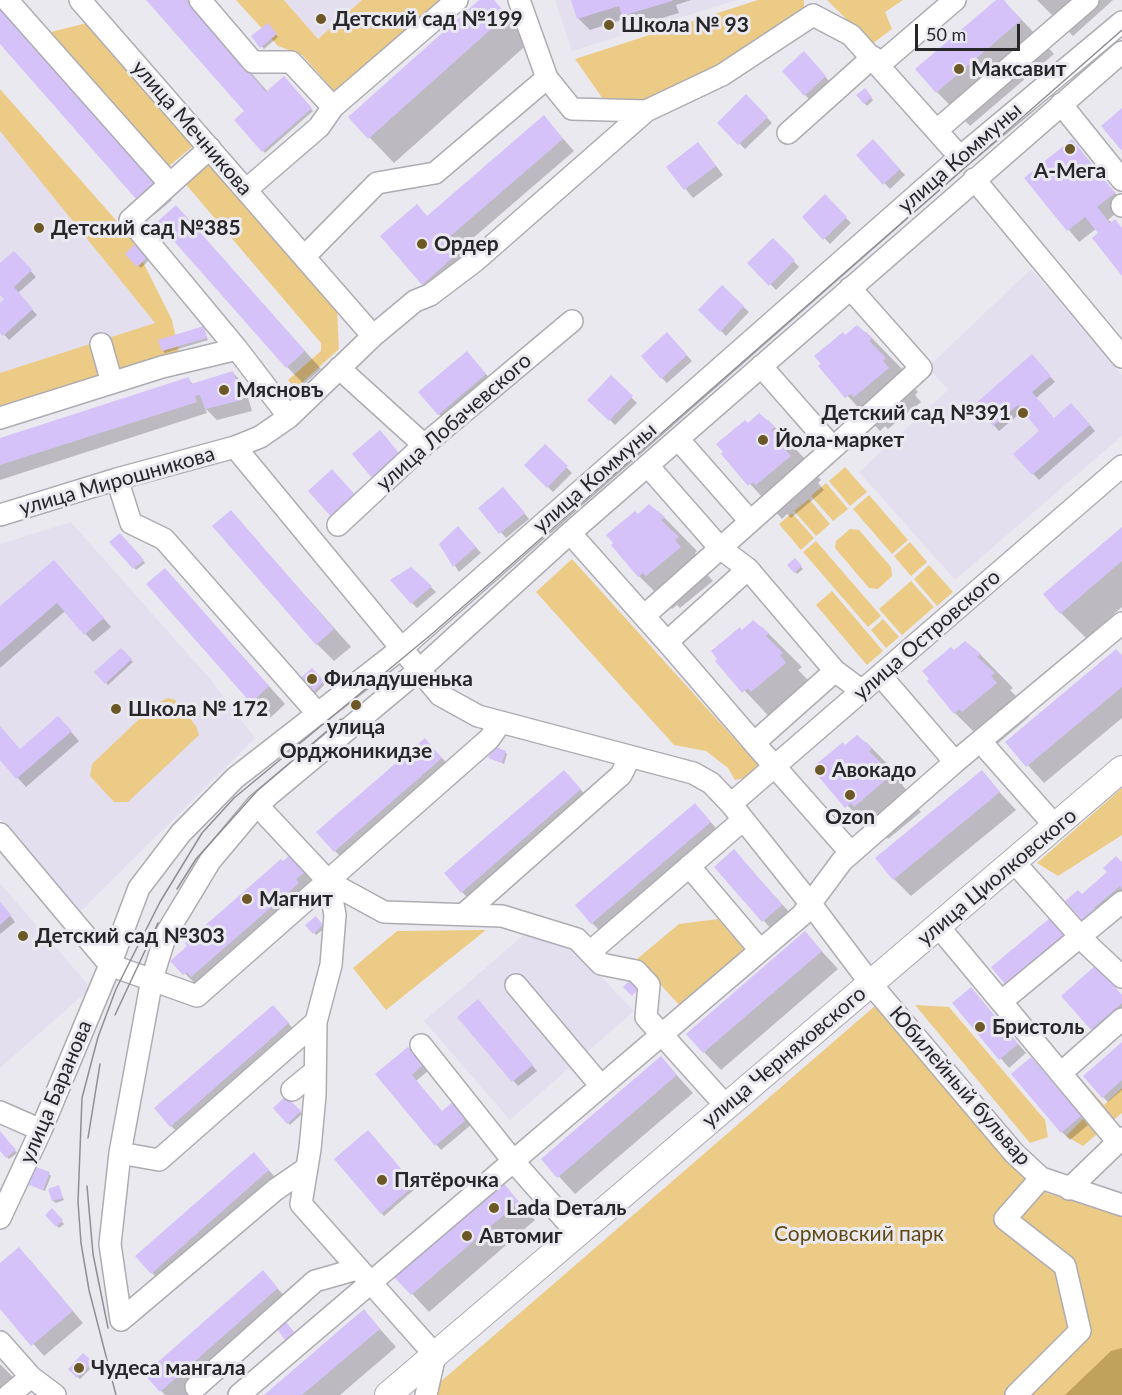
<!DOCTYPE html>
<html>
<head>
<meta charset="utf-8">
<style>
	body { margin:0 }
	#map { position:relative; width:1122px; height:1395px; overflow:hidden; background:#ebe9f0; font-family:Lato,sans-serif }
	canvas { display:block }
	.scale { position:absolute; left:915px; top:24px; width:105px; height:27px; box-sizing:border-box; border:3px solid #272629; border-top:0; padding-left:8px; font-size:18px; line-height:21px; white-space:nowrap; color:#272629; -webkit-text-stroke:4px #ebe9f0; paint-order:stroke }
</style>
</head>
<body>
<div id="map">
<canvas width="1122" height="1395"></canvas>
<div class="scale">50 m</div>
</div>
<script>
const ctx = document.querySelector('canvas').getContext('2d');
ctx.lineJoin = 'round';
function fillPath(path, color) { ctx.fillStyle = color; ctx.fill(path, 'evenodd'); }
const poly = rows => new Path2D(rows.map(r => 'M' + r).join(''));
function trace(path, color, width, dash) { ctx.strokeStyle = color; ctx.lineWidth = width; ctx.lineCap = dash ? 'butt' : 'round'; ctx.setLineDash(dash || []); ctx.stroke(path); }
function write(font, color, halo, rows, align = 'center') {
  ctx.font = font + ' Lato,sans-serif'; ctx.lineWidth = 6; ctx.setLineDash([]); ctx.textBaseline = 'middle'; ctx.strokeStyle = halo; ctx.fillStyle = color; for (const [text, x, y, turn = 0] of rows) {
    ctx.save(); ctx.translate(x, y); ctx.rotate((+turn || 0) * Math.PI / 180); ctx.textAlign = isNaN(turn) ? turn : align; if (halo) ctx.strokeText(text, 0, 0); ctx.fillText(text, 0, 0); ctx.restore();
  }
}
fillPath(poly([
	[284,0,362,0,318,39],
	[555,0,737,0,572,51],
	[0,131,156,324,0,373],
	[1031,269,1122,375,1122,436,955,580,859,472,948,390,928,367],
	[71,522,211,680,255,738,80,912,0,819,0,544],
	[0,883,91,988,0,1068],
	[528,931,570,944,634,1011,510,1120,424,1021]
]), '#e4dfee');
fillPath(poly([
	[236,0,284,0,318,39,362,0,441,0,336,93,302,55,278,46],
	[758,0,804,0,804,7,716,69,648,100,603,99,575,59],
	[827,0,903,0,885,12,892,29,872,44],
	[87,23,193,146,169,166,51,32],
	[0,89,130,236,172,320,180,356,0,408,0,373,155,323,0,131],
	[206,161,337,310,339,349,295,389,288,380,321,351,321,343,183,181],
	[845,467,867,492,850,506,829,481],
	[826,483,848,509,833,521,811,496],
	[869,495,908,540,892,554,853,509],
	[809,499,830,524,816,536,794,511],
	[792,513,814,538,801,550,779,524],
	[850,529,859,530,891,567,892,576,878,589,869,588,835,548,836,541],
	[816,541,881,616,868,627,803,552],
	[910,542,927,562,911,576,894,556],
	[572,559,758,765,744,778,735,780,728,768,706,751,674,745,536,592],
	[929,565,953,592,937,606,914,579],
	[911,581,934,607,902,635,879,609],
	[832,591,883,651,867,665,816,605],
	[883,619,899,637,886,648,871,630],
	[168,698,175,700,196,726,199,735,128,802,114,802,90,776,92,764,155,704],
	[1122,788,1122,835,1058,876,1037,863],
	[718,919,747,953,682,1008,637,959,679,924],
	[486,930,386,1010,353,968,397,931],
	[876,1005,1013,1162,1046,1193,1122,1214,1122,1395,438,1395,439,1383],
	[915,1005,949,1007,1045,1120,1048,1137,1030,1143],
	[1079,1077,1104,1105,1122,1088,1122,1113,1083,1146,1066,1136,1085,1117,1078,1105]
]), '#ebcb85');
fillPath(poly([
	[1122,1348,1122,1395,1065,1395,1111,1351]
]), '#c1a25b');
fillPath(poly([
	[148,0,187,0,268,92,284,78,313,111,265,153,236,120,246,112],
	[481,0,493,0,531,41,394,163,350,117],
	[573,0,691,0,676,5,679,13,635,26,627,18,590,30,578,18],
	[998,0,1003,0,1054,54,970,126,937,92],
	[1037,0,1113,0,1073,36],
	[6,12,172,200,154,215,0,42],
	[268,25,278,37,264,49,253,37],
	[804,53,830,82,810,100,805,95],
	[865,90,873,100,867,106,858,96],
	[746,96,772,123,745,149,719,123],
	[544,117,574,151,458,251,469,265,434,295,423,284,417,206,428,217],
	[873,141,905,175,890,189,858,155],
	[1072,142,1122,201,1122,208,1108,220,1122,228,1122,274,1096,229,1079,242,1026,178],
	[706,153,723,175,693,198,668,167],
	[825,197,851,223,830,244,804,217],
	[193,225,321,369,304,384,287,367],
	[773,240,799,267,776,290,750,263],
	[136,245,150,259,141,268,127,254],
	[19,258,36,277,18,293,37,315,9,340,0,330,0,305,6,299,0,293,0,265],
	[722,287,749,312,726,336,700,310],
	[203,328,208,340,165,353,163,351],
	[866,332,905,372,902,375,918,392,915,395,921,402,888,429,885,426,880,431,820,366,846,337],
	[672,339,692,361,667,383,662,378],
	[472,358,491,380,444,420,420,392],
	[1037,361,1055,382,1036,398,1054,420,1077,410,1095,431,1039,480,1015,454,1042,431,1024,410,999,431,976,405],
	[232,372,244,384,252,411,217,420,205,408,207,413,0,480,0,439,188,379,194,385],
	[611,378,637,403,615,425,590,400],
	[768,420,807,461,804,463,821,480,818,483,824,490,791,518,787,514,782,519,723,454,748,425],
	[545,446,572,473,553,492,526,465],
	[508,494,529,519,506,538,480,508],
	[658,511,697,551,695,553,711,571,707,574,713,581,680,608,677,605,672,609,639,576,638,516],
	[231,512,351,647,334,661,317,644],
	[1122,529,1122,607,1086,638,1061,613],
	[463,533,481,553,459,572,441,544],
	[120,535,145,563,136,570,111,542],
	[795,560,803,569,797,574,789,566],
	[411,568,436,592,417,608,412,603],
	[62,570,111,627,93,642,65,611,0,668,0,608],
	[165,570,285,704,269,719,252,701],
	[762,627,802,667,798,670,815,687,777,725,717,661,742,631],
	[974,648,1013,688,1010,690,1027,707,1024,710,1029,717,996,745,988,746,955,713],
	[121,650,133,662,108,685,97,673],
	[1122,656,1122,718,1044,783,1007,742],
	[312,670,325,684,314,695,300,680],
	[66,726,79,741,26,787,0,758,0,727,20,750],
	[425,740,459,776,352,868,335,851],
	[866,742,905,782,902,785,918,802,915,805,921,812,888,839,885,836,880,840,820,776,846,746],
	[505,752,507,754,504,764,490,758],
	[564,772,597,807,479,909,462,892],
	[982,773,1016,810,911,896,894,879],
	[695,805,727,840,609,940,592,923],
	[734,851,799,923,780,939,716,867],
	[290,857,321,890,202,991,173,961],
	[1122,864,1122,894,1099,914,1082,896],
	[0,903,15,922,0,934],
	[316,918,325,928,316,935,307,925],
	[805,933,838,969,721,1070,704,1052],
	[971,989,1026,1053,1009,1068,954,1003],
	[1063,996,1122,996,1122,1019,1100,1038],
	[483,1006,537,1071,518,1086,459,1017],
	[273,1007,305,1041,189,1143,171,1126],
	[1122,1044,1122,1090,1108,1102,1103,1097],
	[413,1054,428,1071,416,1081,443,1113,454,1103,472,1124,441,1150,377,1075],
	[661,1058,693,1093,575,1194,543,1159],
	[1039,1067,1088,1125,1070,1140,1062,1132],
	[286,1098,302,1114,290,1125,275,1109],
	[0,1132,17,1153,9,1159,0,1149],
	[368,1132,416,1188,384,1216,336,1159],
	[254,1154,285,1188,169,1290,152,1273],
	[49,1174,51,1176,45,1191,33,1186],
	[502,1183,535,1220,429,1312,395,1275],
	[58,1187,64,1200,56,1203,53,1201],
	[52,1211,64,1224,59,1228,47,1215],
	[30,1260,83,1323,44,1356,0,1306,0,1265],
	[262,1272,294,1306,193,1395,165,1395,146,1374],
	[364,1311,396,1347,340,1395,266,1395],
	[84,1355,94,1365,80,1379,70,1369],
	[0,1364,16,1380,0,1395]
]), '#0003');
fillPath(poly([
	[146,0,186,0,266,92,284,76,312,108,262,152,234,120,244,111],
	[479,0,494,0,507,15,368,139,348,117],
	[571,0,672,0,672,1,622,16,619,6,577,19],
	[996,0,1004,0,1021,20,936,93,915,69],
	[0,5,156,182,136,199,0,44],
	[268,23,277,34,260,48,251,36],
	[804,51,826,76,804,96,782,71],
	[865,88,872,97,864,104,856,95],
	[746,94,768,117,738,145,717,123],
	[1122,108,1122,149,1121,150,1101,126],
	[544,115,563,139,447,239,459,252,422,285,380,236,417,204,427,216],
	[873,139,900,169,883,185,856,155],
	[1072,139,1115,193,1097,207,1110,223,1115,219,1122,228,1122,276,1092,238,1098,233,1085,217,1067,231,1024,178],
	[698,142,716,166,684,190,666,167],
	[825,194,847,217,823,240,802,217],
	[176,205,305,351,286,368,157,222],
	[773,238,795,260,769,286,747,263],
	[136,243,149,256,137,267,125,254],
	[14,251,32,270,14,287,33,309,3,336,0,333,0,303,4,299,0,295,0,263],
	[722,285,744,306,720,332,698,310],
	[857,325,872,338,869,341,886,358,883,361,889,368,854,397,851,394,845,398,818,366,821,364,814,356,843,332,845,335],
	[204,326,207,338,162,351,158,340],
	[667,332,687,355,661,379,641,356],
	[467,351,486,374,438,415,418,392],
	[1032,354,1051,376,1032,392,1054,418,1071,403,1090,425,1032,475,1013,454,1039,431,1018,405,993,426,974,405],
	[233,371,242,400,205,409,200,395,195,396,197,402,0,465,0,438,189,377,191,384],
	[611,375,633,396,609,421,587,400],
	[759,413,775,427,771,430,789,446,785,449,791,456,756,485,753,482,748,486,721,454,723,452,716,444,745,420,748,423],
	[380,430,400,454,372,478,352,454],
	[545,444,568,466,547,488,524,465],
	[332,469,358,498,334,520,308,491],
	[503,487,525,513,499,534,478,508],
	[649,504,665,517,661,520,679,537,675,540,681,547,646,576,643,573,638,577,611,545,613,543,606,535,635,511,638,514],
	[231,510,334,629,316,645,212,526],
	[458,526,476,547,453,567,439,544],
	[1122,527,1122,561,1060,614,1043,594],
	[120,533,144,560,133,569,109,542],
	[795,558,802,566,794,573,787,565],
	[54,560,104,618,84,635,57,603,0,652,0,606],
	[411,567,432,586,411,604,390,580],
	[165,568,269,686,251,703,146,584],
	[753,620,769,633,766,636,783,653,780,655,786,663,751,692,748,688,742,693,715,661,717,659,711,651,740,627,742,630],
	[965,641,981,654,977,657,995,673,991,676,997,683,962,712,959,709,954,714,927,681,929,679,922,671,951,647,954,650],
	[121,648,132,659,105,684,94,672],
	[1116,649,1122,655,1122,687,1026,767,1005,742],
	[312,668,324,681,311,694,298,680],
	[58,716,72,731,16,779,0,760,0,726,20,749],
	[857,735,872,748,869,751,886,768,883,770,889,777,854,807,851,803,845,808,818,776,821,774,814,766,843,742,845,745],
	[425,738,442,758,334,852,316,832],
	[493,746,506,751,502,763,488,758],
	[564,770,581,789,461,893,444,873],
	[982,770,1000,792,893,880,875,858],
	[695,803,711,822,591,924,575,905],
	[734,849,782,905,762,922,714,867],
	[290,855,305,872,296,879,299,883,191,977,187,972,183,975,170,961,187,946,185,943,281,859,283,861],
	[1116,856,1122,862,1122,889,1120,886,1094,908,1098,912,1085,923,1065,901,1078,890,1082,894,1107,872,1103,868],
	[0,902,11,915,0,925],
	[316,916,323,925,313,934,305,925],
	[1051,917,1069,938,1009,989,991,967],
	[805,931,822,951,703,1053,686,1034],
	[1096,965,1122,995,1122,1003,1091,1030,1061,996],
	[631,979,639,988,632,996,623,987],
	[971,987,1018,1044,999,1060,952,1003],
	[478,999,533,1065,512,1082,457,1017],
	[273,1005,289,1023,170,1127,154,1108],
	[1122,1042,1122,1080,1102,1098,1083,1076],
	[408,1047,423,1065,412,1075,442,1111,454,1101,468,1118,435,1146,375,1074],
	[661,1056,677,1075,557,1178,541,1159],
	[1031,1057,1081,1116,1061,1133,1011,1074],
	[286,1096,301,1111,287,1124,273,1108],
	[368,1130,415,1185,381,1214,334,1159],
	[0,1131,16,1150,6,1158,0,1151],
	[254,1152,269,1170,151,1274,135,1256],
	[36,1167,50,1172,43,1190,29,1185],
	[502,1181,519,1202,411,1295,392,1275],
	[59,1185,63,1198,52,1201,48,1189],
	[52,1208,63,1220,56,1227,45,1215],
	[19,1247,73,1311,31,1346,0,1309,0,1263],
	[263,1270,278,1288,160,1392,144,1374],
	[364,1309,380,1329,302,1395,264,1395],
	[286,1322,295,1333,286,1341,277,1329],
	[83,1353,93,1362,77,1378,68,1369]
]), '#d4c2f9');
const minor = poly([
	[7,0,170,184],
	[80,0,373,336],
	[200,0,253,62,291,62,333,107],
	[519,0,547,78,572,109,646,111],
	[813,15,851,35,960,157],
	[879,65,955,0],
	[1061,104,1122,180],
	[937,130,1088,0],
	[788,133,873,57],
	[210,148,130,220,237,349],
	[974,179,1122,357],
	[247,189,319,127,333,107,457,0],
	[1122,205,1122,206],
	[305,256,377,183,435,173,547,78],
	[101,344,112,383],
	[339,368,424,445],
	[0,418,162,367,237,349,289,417],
	[678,439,750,521],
	[235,447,440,695,478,716,693,773,711,783,731,804,810,903,871,984,1014,1153,1041,1178,1122,1205],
	[833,448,921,368,850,288],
	[648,466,720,548,748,569,835,671,862,691],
	[117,479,131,523,164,539,318,714],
	[0,515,117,479,235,447,260,437,289,417,373,336,415,301,430,295,475,261,646,111,722,75,813,15],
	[338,525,424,445,572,321],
	[570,533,667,642,748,569],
	[644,616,833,448,761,366],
	[667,642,754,743],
	[835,671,754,743,851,853],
	[881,676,955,762],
	[981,742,1056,827],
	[731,804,1122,466],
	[257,805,329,882,384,912,502,916,577,939,601,964,636,971,649,985,646,1017,726,1106],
	[0,834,110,965,197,996,489,739,501,722],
	[1014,862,1088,945,1122,977],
	[689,866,760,950],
	[329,882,335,915,331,965,316,1022,315,1095,310,1149,301,1204,435,1355,426,1395],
	[464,914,621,775,630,757],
	[938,926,1118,1142],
	[590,952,743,820],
	[516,985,601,1086],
	[1002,1001,1122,902],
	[421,1045,514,1162,577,1233],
	[1061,1073,1122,1019],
	[292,1090,314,1072],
	[0,1112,41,1130],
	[120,1153,159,1160,316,1022],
	[1069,1189,1122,1138],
	[0,1218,41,1130,110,965,139,888,181,833,235,778,402,648,960,157,1122,22],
	[121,1320,110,1244,120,1153,152,979,166,934,210,861,257,805,419,670,570,533,1122,52],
	[121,1320,275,1190,307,1168],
	[0,1342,31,1377,55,1395],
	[196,1387,315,1281,357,1269],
	[9,1395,31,1377],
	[239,1395,802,915,842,861,955,762,1122,623],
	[1016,1395,1080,1331,1065,1266,1005,1219,1041,1178]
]);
const major = poly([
	[388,1395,1122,769]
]);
trace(minor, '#aeacb3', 24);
trace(major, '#aeacb3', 28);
trace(minor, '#fff', 21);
trace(major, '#fff', 26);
trace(poly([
	[177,889,196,859,257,791,341,719],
	[115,1015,158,923],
	[88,1138,100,1064],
	[87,1186,93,1254,108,1328],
	[116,1395,89,1290,81,1243,78,1202,82,1098,98,1037,116,989,160,902,202,833,234,798,433,633,1122,30]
]), '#908e94', 1.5);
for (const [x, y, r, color] of [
	[321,19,6,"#6c5726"],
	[609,25,6,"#6c5726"],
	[959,69,6,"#6c5726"],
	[1070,149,6,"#6c5726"],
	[39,228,6,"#6c5726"],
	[422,244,6,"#6c5726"],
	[224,390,6,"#6c5726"],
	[1023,413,6,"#6c5726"],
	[763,440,6,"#6c5726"],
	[312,679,6,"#6c5726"],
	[356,705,6,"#6c5726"],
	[116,709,6,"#6c5726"],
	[820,770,6,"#6c5726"],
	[850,795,6,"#6c5726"],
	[247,899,6,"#6c5726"],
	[23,936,6,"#6c5726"],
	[980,1027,6,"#6c5726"],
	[382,1180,6,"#6c5726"],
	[494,1208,6,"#6c5726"],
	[467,1236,6,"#6c5726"],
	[79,1368,6,"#6c5726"]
]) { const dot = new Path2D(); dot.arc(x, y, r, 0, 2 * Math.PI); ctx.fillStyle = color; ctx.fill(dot); trace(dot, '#ebe9f0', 2); }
write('bold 21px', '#272629', '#ebe9f0', [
	["Детский сад №199",333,19],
	["Школа № 93",621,25],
	["Максавит",971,69],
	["А-Мега",1070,171,"center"],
	["Детский сад №385",51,228],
	["Ордер",434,244],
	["Мясновъ",236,390],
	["Детский сад №391",1011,413,"right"],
	["Йола-маркет",775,440],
	["Филадушенька",324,679],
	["Школа № 172",128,709],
	["улица",356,727,"center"],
	["Орджоникидзе",356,751,"center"],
	["Авокадо",832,770],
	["Ozon",850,817,"center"],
	["Магнит",259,899],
	["Детский сад №303",35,936],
	["Бристоль",992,1027],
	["Пятёрочка",394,1180],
	["Lada Dеталь",506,1208],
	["Автомиг",479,1236],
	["Чудеса мангала",91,1368]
], 'left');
write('21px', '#272629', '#ebe9f0', [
	["улица Мечникова",192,128,49],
	["улица Коммуны",960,158,-41],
	["улица Лобачевского",454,422,-41],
	["улица Коммуны",595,478,-41],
	["улица Мирошникова",117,481,-16],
	["улица Островского",927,635,-41],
	["улица Циолковского",997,877,-40],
	["улица Черняховского",784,1057,-40],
	["Юбилейный бульвар",960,1086,49],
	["улица Баранова",56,1092,-67]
]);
write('21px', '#604912', '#ebe9f0', [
	["Сормовский парк",859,1234]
]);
</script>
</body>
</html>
